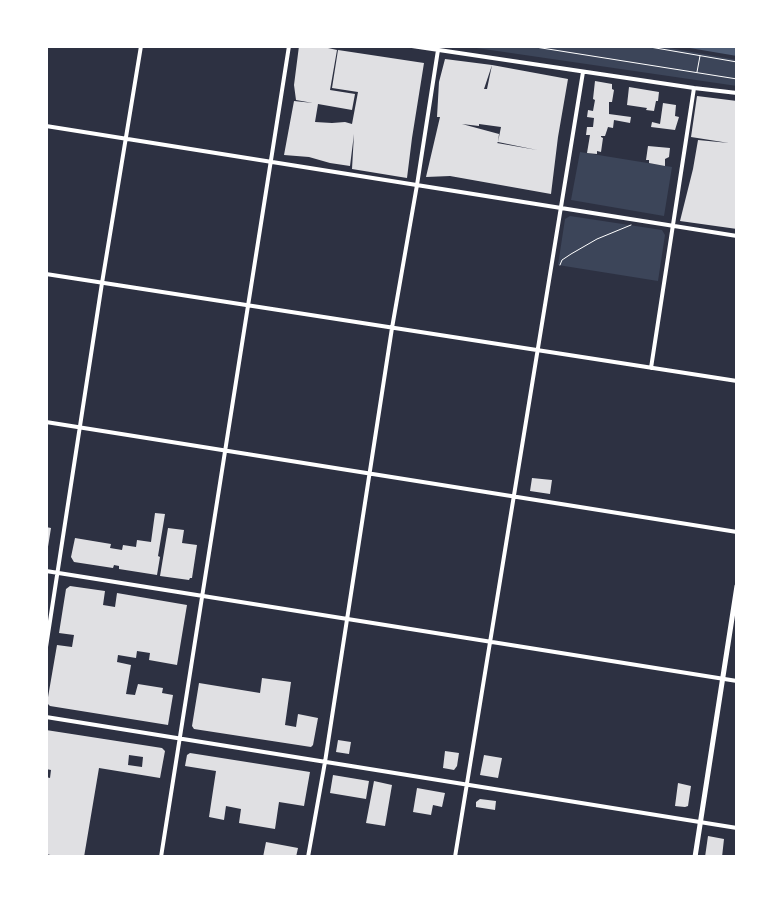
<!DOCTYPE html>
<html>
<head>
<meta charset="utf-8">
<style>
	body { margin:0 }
	#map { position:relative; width:783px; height:903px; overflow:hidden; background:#2d3142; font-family:"Fira Sans",sans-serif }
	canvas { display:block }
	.frame { position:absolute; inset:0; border:48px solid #fff; pointer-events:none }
</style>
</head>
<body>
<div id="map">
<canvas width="783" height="903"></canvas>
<div class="frame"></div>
</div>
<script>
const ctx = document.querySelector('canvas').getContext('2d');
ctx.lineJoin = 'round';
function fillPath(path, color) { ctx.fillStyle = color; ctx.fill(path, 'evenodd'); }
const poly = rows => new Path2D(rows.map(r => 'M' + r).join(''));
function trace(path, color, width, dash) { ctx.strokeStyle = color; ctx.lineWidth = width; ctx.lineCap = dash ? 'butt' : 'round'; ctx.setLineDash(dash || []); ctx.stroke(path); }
fillPath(poly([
	[463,46,658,46,737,60,737,86],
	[580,152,672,167,664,216,571,200],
	[570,216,662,230,665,235,658,281,558,265,565,219]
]), '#3c4559');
fillPath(poly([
	[678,46,737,46,737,56]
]), '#4f5d75');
fillPath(poly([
	[299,46,319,46,337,50,330,90,355,94,352,110,318,104,315,122,332,123,345,122,352,124,358,92,332,88,338,50,424,63,412,138,407,178,352,169,354,134,350,166,330,163,309,157,284,155,294,101,313,103,296,100,294,85],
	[445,59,492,65,484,89,487,89,492,65,568,79,558,137,551,194,450,176,426,177,440,117,437,117,439,82],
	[462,124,479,126,479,124,501,127,498,142,499,134],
	[498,142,537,150,497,143],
	[595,81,612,84,612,89,614,90,612,102,609,102,609,114,631,117,630,123,614,120,613,128,608,127,605,136,601,136,601,137,603,138,601,152,597,151,597,154,587,153,590,135,586,135,587,127,593,127,594,118,587,117,588,110,593,111,595,100,593,99],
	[629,87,659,92,658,101,656,101,654,111,646,110,647,108,627,105],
	[697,96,737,101,737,229,680,221,693,169,698,140,729,143,691,137],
	[663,103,676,105,675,116,679,117,675,130,651,127,652,122,660,124],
	[648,146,670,148,669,157,665,159,665,166,649,163,649,160,646,160],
	[532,478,552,480,550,494,530,491],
	[155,513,165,514,158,556,160,557,157,575,119,569,119,566,114,565,113,568,74,562,71,557,75,538,111,544,110,548,122,550,123,545,136,547,137,540,151,542],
	[46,527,51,528,47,553,46,553],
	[168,528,184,530,182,543,197,545,192,578,190,578,189,580,160,576],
	[70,586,105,591,103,605,115,607,117,593,187,605,177,665,149,660,150,653,137,651,136,658,118,655,117,662,131,665,126,694,135,695,138,684,163,688,162,693,173,695,168,725,50,706,47,703,57,645,72,647,74,635,59,633,66,589],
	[262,678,291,682,285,725,296,727,298,714,318,718,313,745,311,747,194,729,192,726,199,683,260,693],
	[46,730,162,748,165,751,160,778,99,768,84,857,59,857,46,854,46,777,50,778,51,770,46,769],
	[129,755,143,757,142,767,128,765],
	[338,740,351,742,349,754,336,752],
	[445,751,459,753,457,766,454,770,443,768],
	[190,753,310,772,304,806,279,802,275,829,239,823,241,809,226,806,224,820,209,817,216,771,185,766,187,755],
	[484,755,502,758,498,778,480,775],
	[333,775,369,781,366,799,330,793],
	[374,781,392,785,385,826,366,823],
	[678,783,691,786,688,806,685,807,675,806],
	[417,788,445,793,442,807,433,805,431,815,413,812],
	[480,799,496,801,495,810,476,807,476,802],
	[708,836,724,839,722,857,705,857],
	[266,842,298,848,296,857,263,857]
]), '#e0e0e3');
trace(poly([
	[529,46,737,79],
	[644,46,737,62],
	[697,72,700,56],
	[560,265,562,260,571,254,597,239,631,225]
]), '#fff', 1);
trace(poly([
	[412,46,694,88,737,93],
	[46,126,737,236],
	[46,274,737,381],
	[651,368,694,88],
	[46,422,737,532],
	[46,571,737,681],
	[46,647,102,283,141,46],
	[46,717,737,828],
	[161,857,289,46],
	[308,857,325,762,392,328,417,185,438,50],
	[455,857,583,72]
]), '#fff', 4);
trace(poly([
	[695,857,737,586]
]), '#fff', 5);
</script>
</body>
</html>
